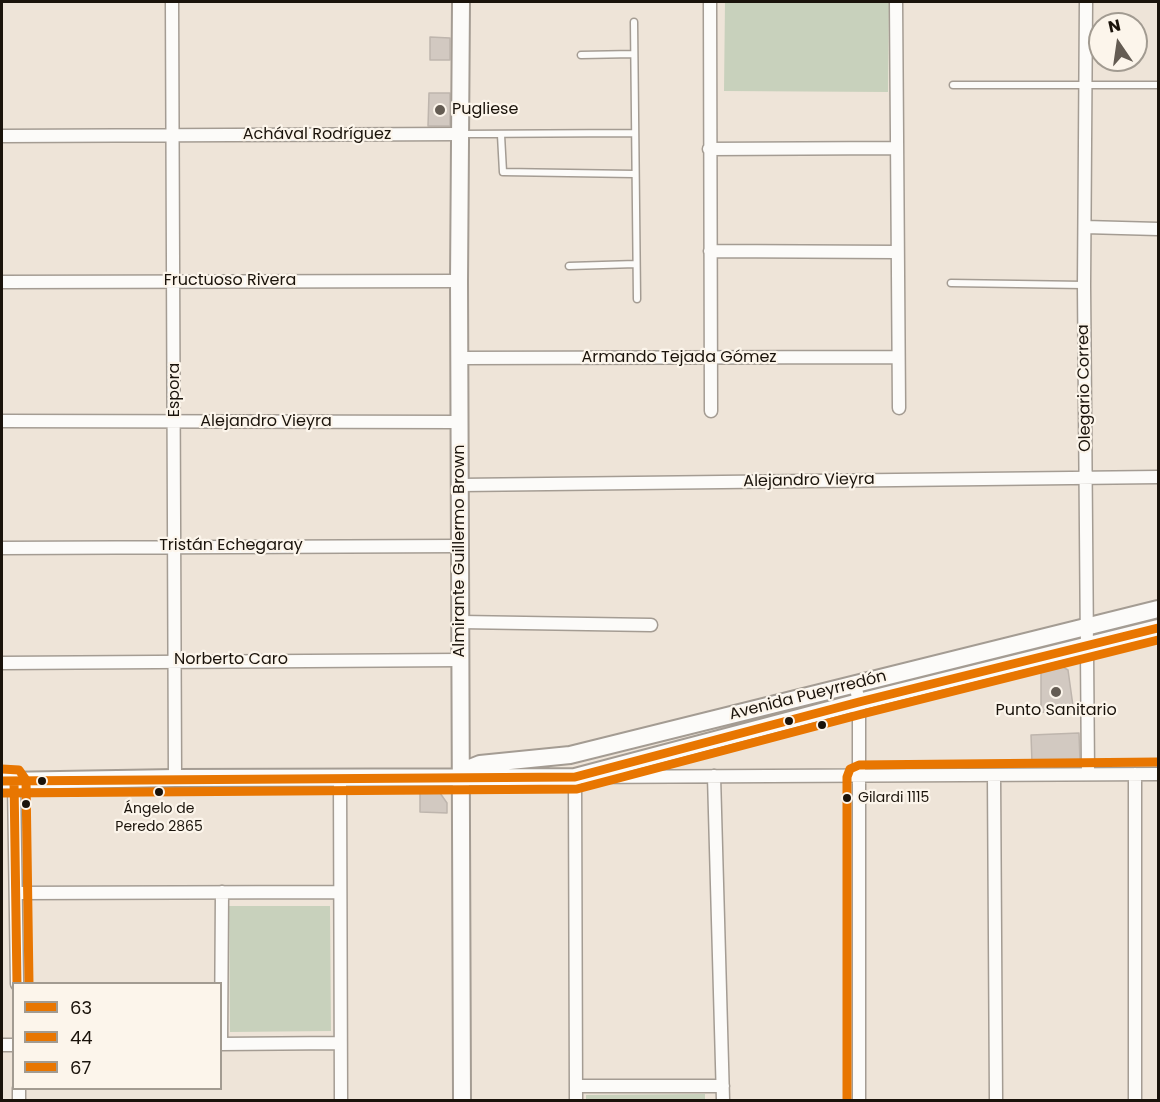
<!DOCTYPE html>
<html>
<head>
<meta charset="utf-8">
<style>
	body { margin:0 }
	#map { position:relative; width:1160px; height:1102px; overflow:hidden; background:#eee4d8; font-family:Poppins,sans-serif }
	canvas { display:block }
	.frame { position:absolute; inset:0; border:3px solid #1a130b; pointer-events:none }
	.legend { position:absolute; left:12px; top:982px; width:210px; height:108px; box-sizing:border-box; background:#fcf5eb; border:2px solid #a29b91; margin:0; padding:8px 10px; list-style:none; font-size:18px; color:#1a130b }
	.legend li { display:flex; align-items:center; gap:12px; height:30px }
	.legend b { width:30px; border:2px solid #a29b91 }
	.north { position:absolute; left:1088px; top:12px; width:60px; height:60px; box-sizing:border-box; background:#fcf5eb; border:2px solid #a29b91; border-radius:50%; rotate:347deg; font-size:16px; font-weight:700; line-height:24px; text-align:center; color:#1a130b }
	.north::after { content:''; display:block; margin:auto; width:21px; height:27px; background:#645c53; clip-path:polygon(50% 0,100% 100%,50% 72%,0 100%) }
</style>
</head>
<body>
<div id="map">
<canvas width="1160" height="1102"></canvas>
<div class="frame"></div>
<ul class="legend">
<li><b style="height:8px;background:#e87601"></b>63</li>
<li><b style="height:8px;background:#e87601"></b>44</li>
<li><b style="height:8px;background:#e87601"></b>67</li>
</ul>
<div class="north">N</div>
</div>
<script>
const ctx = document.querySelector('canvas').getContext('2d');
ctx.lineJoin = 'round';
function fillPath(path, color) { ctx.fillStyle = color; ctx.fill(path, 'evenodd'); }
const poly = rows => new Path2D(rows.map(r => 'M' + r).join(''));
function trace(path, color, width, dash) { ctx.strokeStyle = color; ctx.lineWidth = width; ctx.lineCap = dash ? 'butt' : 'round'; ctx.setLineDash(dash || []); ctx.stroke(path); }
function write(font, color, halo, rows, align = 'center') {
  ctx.font = font + ' Poppins,sans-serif'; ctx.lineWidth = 4.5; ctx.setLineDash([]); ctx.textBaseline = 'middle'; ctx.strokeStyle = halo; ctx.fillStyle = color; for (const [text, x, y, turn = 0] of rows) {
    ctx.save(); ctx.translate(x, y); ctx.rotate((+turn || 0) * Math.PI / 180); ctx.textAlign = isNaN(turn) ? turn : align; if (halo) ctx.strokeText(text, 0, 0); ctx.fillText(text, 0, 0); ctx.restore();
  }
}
fillPath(poly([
	[725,2,889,2,888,92,724,91],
	[229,906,330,906,331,1031,230,1032],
	[705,1094,705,1100,586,1100,586,1095]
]), '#c8d1bc');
const building = poly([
	[430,37,450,38,450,60,430,60,430,37],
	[429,93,450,93,450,126,428,126,429,93],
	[1058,664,1068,670,1074,713,1041,712,1041,672,1046,671,1045,667,1058,664],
	[1079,733,1080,761,1032,763,1031,735,1079,733],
	[420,793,440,793,447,803,447,813,420,812,420,793]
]);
fillPath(building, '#d2c9c1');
trace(building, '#beb5ad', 1.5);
const lane = poly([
	[634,22,637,299],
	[581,55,634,54],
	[953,85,1158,85],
	[460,134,633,133],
	[501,135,503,172,634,174],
	[569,266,636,264],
	[951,283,1084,285]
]);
const street = poly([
	[172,2,175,778],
	[710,2,711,411],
	[896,2,899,408],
	[1086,2,1084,285,1088,774],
	[2,136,460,134],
	[709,149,897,148],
	[1085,227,1158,229],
	[710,251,897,252],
	[2,282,459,281],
	[459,358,898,357],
	[2,421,459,422],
	[460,485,1158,477],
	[2,548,460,546],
	[461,622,651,625],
	[2,663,461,660],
	[855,684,859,702,859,1100],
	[1135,774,1135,1100],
	[994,775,996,1100],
	[714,776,723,1100],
	[340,778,341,1100],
	[14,781,17,984],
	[16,893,340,892],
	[220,1044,340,1043],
	[221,1044,222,892],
	[2,1045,14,1045],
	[576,1086,723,1086],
	[19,1088,19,1100],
	[576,1100,575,777,1158,774]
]);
const secondary = poly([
	[461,2,459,281,462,1100],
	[461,779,470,768,480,764,570,755,1158,609],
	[2,781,175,778,575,777,859,702,1158,628]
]);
trace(lane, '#a49c93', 9);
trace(street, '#a49c93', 15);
trace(secondary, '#a49c93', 20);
trace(lane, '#fcfbf9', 6);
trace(street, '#fcfbf9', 12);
trace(secondary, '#fcfbf9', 16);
trace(poly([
	[2,781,575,777,859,702,1158,628],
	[14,781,17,984]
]), '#e87601', 9);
trace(poly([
	[2,793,577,789,862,714,1158,640]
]), '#e87601', 9);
trace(poly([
	[2,769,19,770,26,780,29,984],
	[847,1100,847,777,850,769,859,765,1158,762]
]), '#e87601', 9);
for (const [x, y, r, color] of [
	[440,110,6,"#645c53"],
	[1056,692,6,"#645c53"],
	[789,721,5,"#1a130b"],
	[822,725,5,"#1a130b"],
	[42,781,5,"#1a130b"],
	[159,792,5,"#1a130b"],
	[847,798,5,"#1a130b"],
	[26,804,5,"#1a130b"]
]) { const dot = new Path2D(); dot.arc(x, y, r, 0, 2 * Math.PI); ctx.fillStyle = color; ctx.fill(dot); trace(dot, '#fcf5eb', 2); }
write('14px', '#1a130b', '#fcf5eb', [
	["Gilardi 1115",858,798],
	["Ángelo de",159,809,"center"],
	["Peredo 2865",159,827,"center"]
], 'left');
write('16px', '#1a130b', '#fcf5eb', [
	["Pugliese",452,110],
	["Punto Sanitario",1056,711,"center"]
], 'left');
write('16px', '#1a130b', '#fcf5eb', [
	["Achával Rodríguez",317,135],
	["Fructuoso Rivera",230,281],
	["Armando Tejada Gómez",679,358],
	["Olegario Correa",1085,388,-91],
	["Espora",175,390,-90],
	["Alejandro Vieyra",266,422],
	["Alejandro Vieyra",809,481,-1],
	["Tristán Echegaray",231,546],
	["Almirante Guillermo Brown",460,551,-90],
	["Norberto Caro",231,660],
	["Avenida Pueyrredón",808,696,-14]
]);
</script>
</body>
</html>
